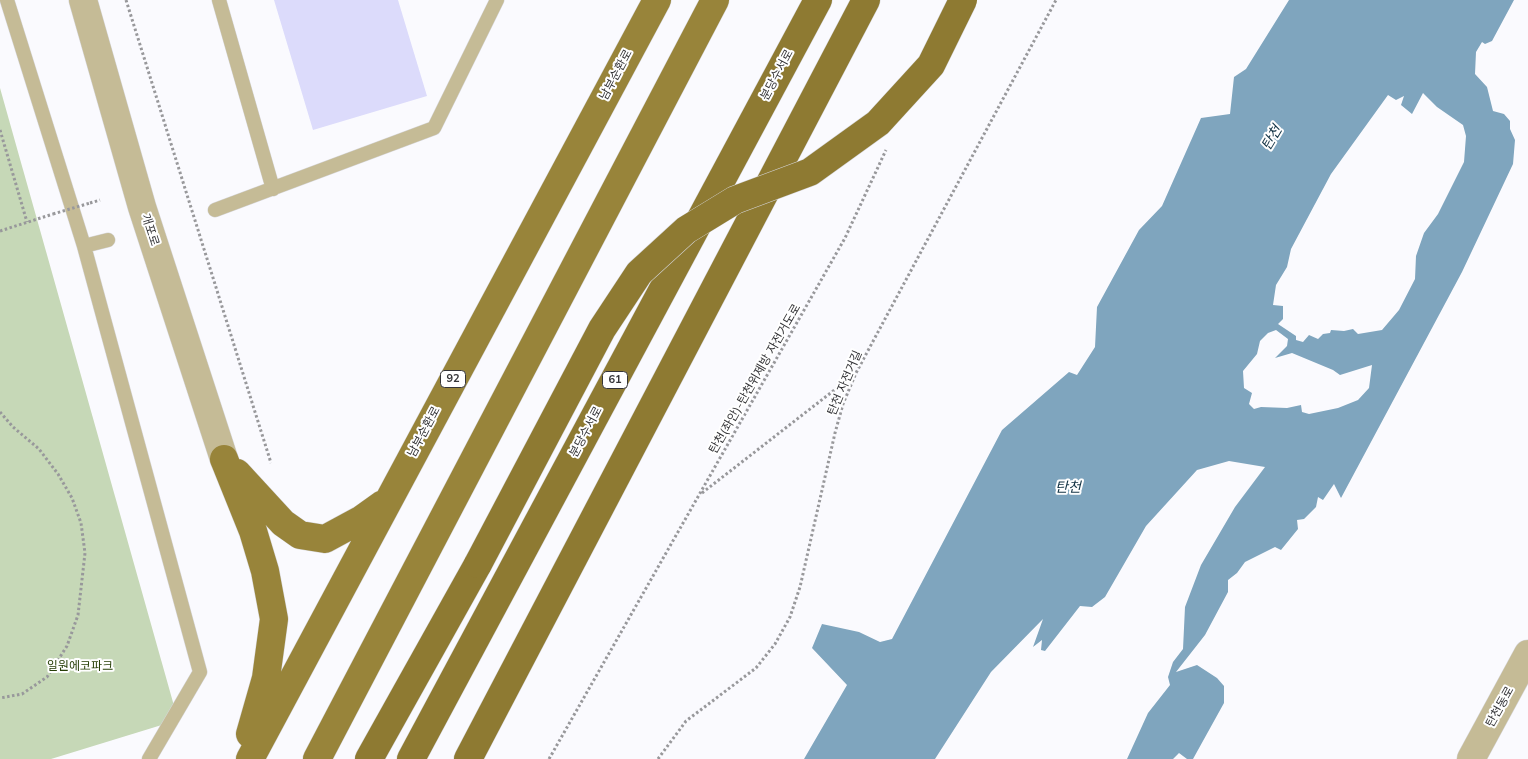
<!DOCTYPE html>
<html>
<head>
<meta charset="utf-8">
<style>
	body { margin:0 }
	canvas { display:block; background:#fafafe }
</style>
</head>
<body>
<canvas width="1528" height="759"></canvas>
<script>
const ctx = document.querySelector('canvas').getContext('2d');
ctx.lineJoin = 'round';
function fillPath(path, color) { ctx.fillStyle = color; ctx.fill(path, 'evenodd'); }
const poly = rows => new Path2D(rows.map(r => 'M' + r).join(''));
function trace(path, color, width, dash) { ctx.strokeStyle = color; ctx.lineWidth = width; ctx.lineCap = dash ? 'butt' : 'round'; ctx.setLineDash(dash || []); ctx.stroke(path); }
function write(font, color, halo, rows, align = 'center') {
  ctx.font = font + ' Mulish,"Noto Sans KR",sans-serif'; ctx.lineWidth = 4; ctx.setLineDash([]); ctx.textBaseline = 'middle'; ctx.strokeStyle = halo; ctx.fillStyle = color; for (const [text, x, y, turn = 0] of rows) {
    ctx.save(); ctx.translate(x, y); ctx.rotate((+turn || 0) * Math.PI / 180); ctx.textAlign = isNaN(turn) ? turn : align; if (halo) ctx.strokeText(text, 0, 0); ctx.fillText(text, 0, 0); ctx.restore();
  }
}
fillPath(poly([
	[0,88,178,720,51,759,0,759]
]), '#c6d8b7');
fillPath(poly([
	[1289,0,1514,0,1492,41,1485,44,1482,42,1476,52,1475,74,1487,87,1493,111,1504,114,1510,121,1510,129,1515,140,1513,164,1462,272,1341,498,1334,484,1323,500,1318,497,1316,507,1304,519,1297,520,1298,529,1281,550,1275,547,1245,562,1237,573,1228,580,1228,592,1205,635,1176,672,1197,665,1217,678,1224,686,1224,703,1193,759,1187,759,1179,753,1173,759,1127,759,1148,713,1170,685,1168,677,1173,662,1183,649,1185,607,1201,565,1235,507,1265,467,1229,461,1197,470,1146,526,1105,597,1092,607,1080,606,1045,651,1041,650,1042,640,1033,647,1043,619,991,672,935,759,804,759,847,685,812,648,822,624,859,632,880,642,892,639,1002,430,1069,372,1077,375,1095,347,1097,307,1139,230,1162,206,1201,118,1230,114,1234,77,1246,69],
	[1423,93,1437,107,1463,125,1466,136,1464,162,1438,214,1424,233,1416,256,1415,279,1399,310,1382,330,1358,334,1353,329,1344,331,1331,330,1330,333,1323,334,1318,339,1309,335,1303,342,1296,340,1296,336,1278,324,1283,319,1283,306,1273,305,1276,285,1287,267,1291,249,1331,174,1388,95,1396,100,1404,96,1401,105,1412,114],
	[1276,330,1288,339,1287,346,1275,358,1292,353,1333,370,1340,375,1372,365,1369,388,1358,400,1338,408,1309,414,1302,412,1301,405,1287,408,1261,407,1254,409,1249,404,1252,393,1244,388,1243,371,1257,354,1260,341,1268,333]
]), '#7fa5be');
fillPath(poly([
	[274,0,398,0,427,96,313,130]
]), '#dcdbfb');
const service = poly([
	[7,0,84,246,200,672,149,759],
	[219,0,273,189],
	[215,210,434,128,497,0],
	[84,246,108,240]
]);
const tertiary = poly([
	[83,0,142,207,224,459],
	[1471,759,1528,654]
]);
const primary = poly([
	[224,459,253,531,265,571,274,619,266,678,250,734],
	[237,473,283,523,300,535,325,539,362,519,383,504],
	[250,759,657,0],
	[317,759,715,0]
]);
const trunk = poly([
	[369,759,478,564],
	[411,759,818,0],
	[468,759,866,0]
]);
trace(service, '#d7d7da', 15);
trace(tertiary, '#d7d7da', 29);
trace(primary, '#d7d7da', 29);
trace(trunk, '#d7d7da', 29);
trace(poly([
	[126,0,271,463],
	[0,130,27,222],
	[90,203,100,200],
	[0,231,53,214],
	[0,412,13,427,39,449,58,474,72,498,81,523,85,553,78,615,67,646,47,677,22,694,0,698],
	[702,493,855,374],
	[549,759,845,238,886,150],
	[658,759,686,721,756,668,775,644,790,617,800,587,835,433,843,404,856,373,1056,0]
]), '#98989b', 3, [2.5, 2.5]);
trace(service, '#c5bb96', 14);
trace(tertiary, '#c5bb96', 28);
trace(primary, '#98843a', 28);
trace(trunk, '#8e7a32', 28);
const trunkBridge = poly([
	[478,564,602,329,639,273,686,230,735,200,810,172,878,123,931,65,963,0]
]);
trace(trunkBridge, '#d7d7da', 29, []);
trace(poly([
	[53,214,90,203]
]), '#98989b', 3, [2.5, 2.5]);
trace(trunkBridge, '#8e7a32', 28);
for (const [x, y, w] of [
	[453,379,25],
	[615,380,25]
]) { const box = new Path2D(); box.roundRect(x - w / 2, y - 8.5, w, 17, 4); ctx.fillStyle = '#fff'; ctx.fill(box); trace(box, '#353538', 1); }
write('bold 11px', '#353538', null, [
	["92",453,379],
	["61",615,380]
]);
write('12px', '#353538', '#fff', [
	["남부순환로",616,75,-62],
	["분당수서로",777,75,-62],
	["개포로",150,230,72],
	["탄천(좌안)-탄천위제방 자전거도로",755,379,-60],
	["탄천 자전거길",845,383,-67],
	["남부순환로",424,432,-62],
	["분당수서로",586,432,-62],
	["탄천동로",1500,707,-61]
]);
write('12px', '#273f07', '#fff', [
	["일원에코파크",80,666]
]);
write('italic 14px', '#0f3042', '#fff', [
	["탄천",1272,138,-59],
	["탄천",1068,488]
]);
</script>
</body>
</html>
